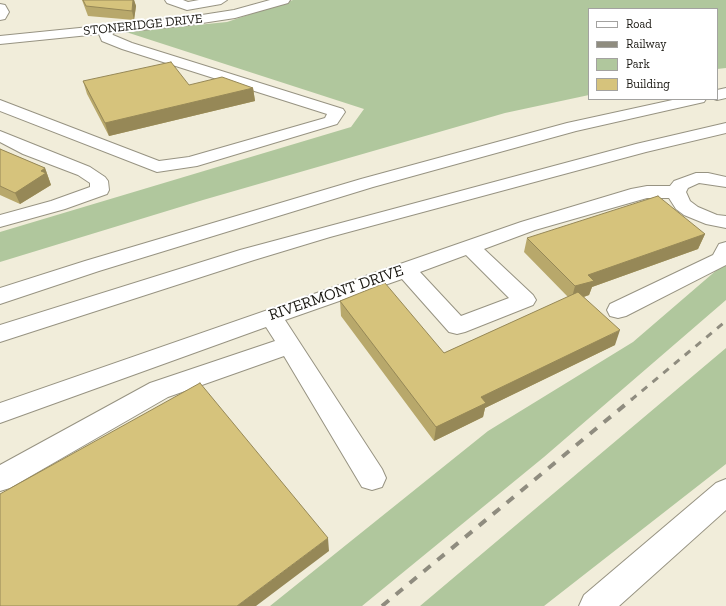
<!DOCTYPE html>
<html>
<head>
<meta charset="utf-8">
<style>
	body { margin:0 }
	#map { position:relative; width:726px; height:606px; overflow:hidden; background:#f1edda; font-family:"Zilla Slab",serif }
	canvas { display:block }
	.legend { position:absolute; left:588px; top:8px; width:130px; height:92px; box-sizing:border-box; background:#fff; border:1px solid #a3a2a0; margin:0; padding:5px 7px; list-style:none; font-size:12px; color:#191711 }
	.legend li { display:flex; align-items:center; gap:8px; height:20px }
	.legend b { width:20px; border:1px solid #a3a2a0 }
</style>
</head>
<body>
<div id="map">
<canvas width="726" height="606"></canvas>
<ul class="legend">
<li><b style="height:5px;background:#fff"></b>Road</li>
<li><b style="height:5px;background:#8f8c7f"></b>Railway</li>
<li><b style="height:11px;background:#b0c79d"></b>Park</li>
<li><b style="height:11px;background:#d6c37c"></b>Building</li>
</ul>
</div>
<script>
const ctx = document.querySelector('canvas').getContext('2d');
ctx.lineJoin = 'round';
function fillPath(path, color) { ctx.fillStyle = color; ctx.fill(path, 'evenodd'); }
const poly = rows => new Path2D(rows.map(r => 'M' + r).join(''));
function trace(path, color, width, dash) { ctx.strokeStyle = color; ctx.lineWidth = width; ctx.lineCap = dash ? 'butt' : 'round'; ctx.setLineDash(dash || []); ctx.stroke(path); }
function write(font, color, halo, rows, align = 'center') {
  ctx.font = font + ' "Zilla Slab",serif'; ctx.lineWidth = 4; ctx.setLineDash([]); ctx.textBaseline = 'middle'; ctx.strokeStyle = halo; ctx.fillStyle = color; for (const [text, x, y, turn = 0] of rows) {
    ctx.save(); ctx.translate(x, y); ctx.rotate((+turn || 0) * Math.PI / 180); ctx.textAlign = isNaN(turn) ? turn : align; if (halo) ctx.strokeText(text, 0, 0); ctx.fillText(text, 0, 0); ctx.restore();
  }
}
fillPath(poly([
	[293,0,726,0,726,68,717,69,717,9,589,9,589,95,505,113,203,200,0,262,0,232,351,127,364,109,126,32,227,22],
	[726,262,726,300,544,457,362,606,270,606,488,431,633,342],
	[726,348,726,464,544,606,420,606]
]), '#b0c79d');
const minor = poly([
	[165,0,183,0,188,2,199,0,227,0,221,4,187,10,167,3,165,0],
	[270,0,290,0,288,3,235,18,189,25,112,33,113,35,132,43,343,109,345,112,337,124,197,166,157,172,0,111,0,100,159,161,189,157,325,118,327,114,122,49,102,41,99,34,0,44,0,36,189,17,234,10,270,0],
	[0,4,5,5,9,12,5,19,0,20,0,4],
	[0,131,90,167,105,177,108,181,109,190,107,194,65,209,0,227,0,215,51,201,90,187,90,183,78,175,23,154,0,142,0,131],
	[696,173,708,173,726,177,726,187,699,183,688,188,686,192,690,201,698,207,717,215,726,216,726,228,706,224,684,215,676,209,669,198,647,198,535,230,484,249,533,295,536,300,533,305,465,332,457,334,449,332,402,279,285,320,382,469,386,478,382,487,372,490,362,487,284,356,168,397,10,488,0,491,0,465,150,383,275,341,266,327,0,423,0,403,521,222,631,189,647,186,670,186,674,181,696,173],
	[466,255,509,298,461,316,420,272,466,255],
	[726,242,726,265,626,316,618,318,610,316,607,310,610,304,713,255,719,244,726,242],
	[726,479,726,510,619,606,579,606,584,595,716,483,726,479]
]);
const highway = poly([
	[726,88,726,98,717,100,714,99,717,99,717,90,726,88],
	[677,99,706,99,704,102,576,131,373,187,99,271,0,304,0,288,85,261,361,179,567,123,677,99],
	[726,123,726,133,646,152,330,237,254,260,0,342,0,325,240,250,636,144,726,123]
]);
trace(minor, '#979382', 2);
trace(highway, '#979382', 2);
fillPath(minor, '#fff');
fillPath(highway, '#fff');
trace(poly([
	[631,400,726,321]
]), '#8f8c7f', 3, [7, 7]);
trace(poly([
	[382,606,632,399]
]), '#8f8c7f', 4, [9, 9]);
fillPath(poly([
	[82,0,134,0,136,6,134,20,88,16],
	[83,81,253,88,255,101,109,136,87,94],
	[0,149,45,168,51,185,20,204,0,195],
	[705,234,698,249,592,287,589,295,584,297,615,345,485,408,483,417,434,441,341,316,340,301,444,353,568,297,524,252,527,238]
]), '#b8a86b');
fillPath(poly([
	[133,0,134,0,136,6,134,20,132,11],
	[253,88,255,101,109,136,105,123],
	[45,168,51,185,20,204,15,193,41,171],
	[705,234,698,249,592,287,589,295,571,301,575,286,588,275],
	[620,330,615,345,485,408,483,417,434,441,436,427,481,397],
	[328,538,329,551,256,606,237,606]
]), '#968857');
const building = poly([
	[83,0,133,0,132,11,86,6,83,0],
	[171,62,189,85,222,77,253,88,105,123,83,81,171,62],
	[0,149,45,168,41,171,46,173,15,193,0,186,0,149],
	[658,196,705,234,588,275,594,281,575,286,527,238,658,196],
	[385,283,444,353,578,292,620,330,481,397,486,403,436,427,340,301,385,283],
	[200,383,328,538,237,606,0,606,0,494,200,383]
]);
fillPath(building, '#d6c37c');
trace(building, '#968857', 1);
write('13px', '#191711', '#fff', [
	["STONERIDGE DRIVE",143,25,-6]
]);
write('16px', '#191711', '#fff', [
	["RIVERMONT DRIVE",336,293,-19]
]);
</script>
</body>
</html>
